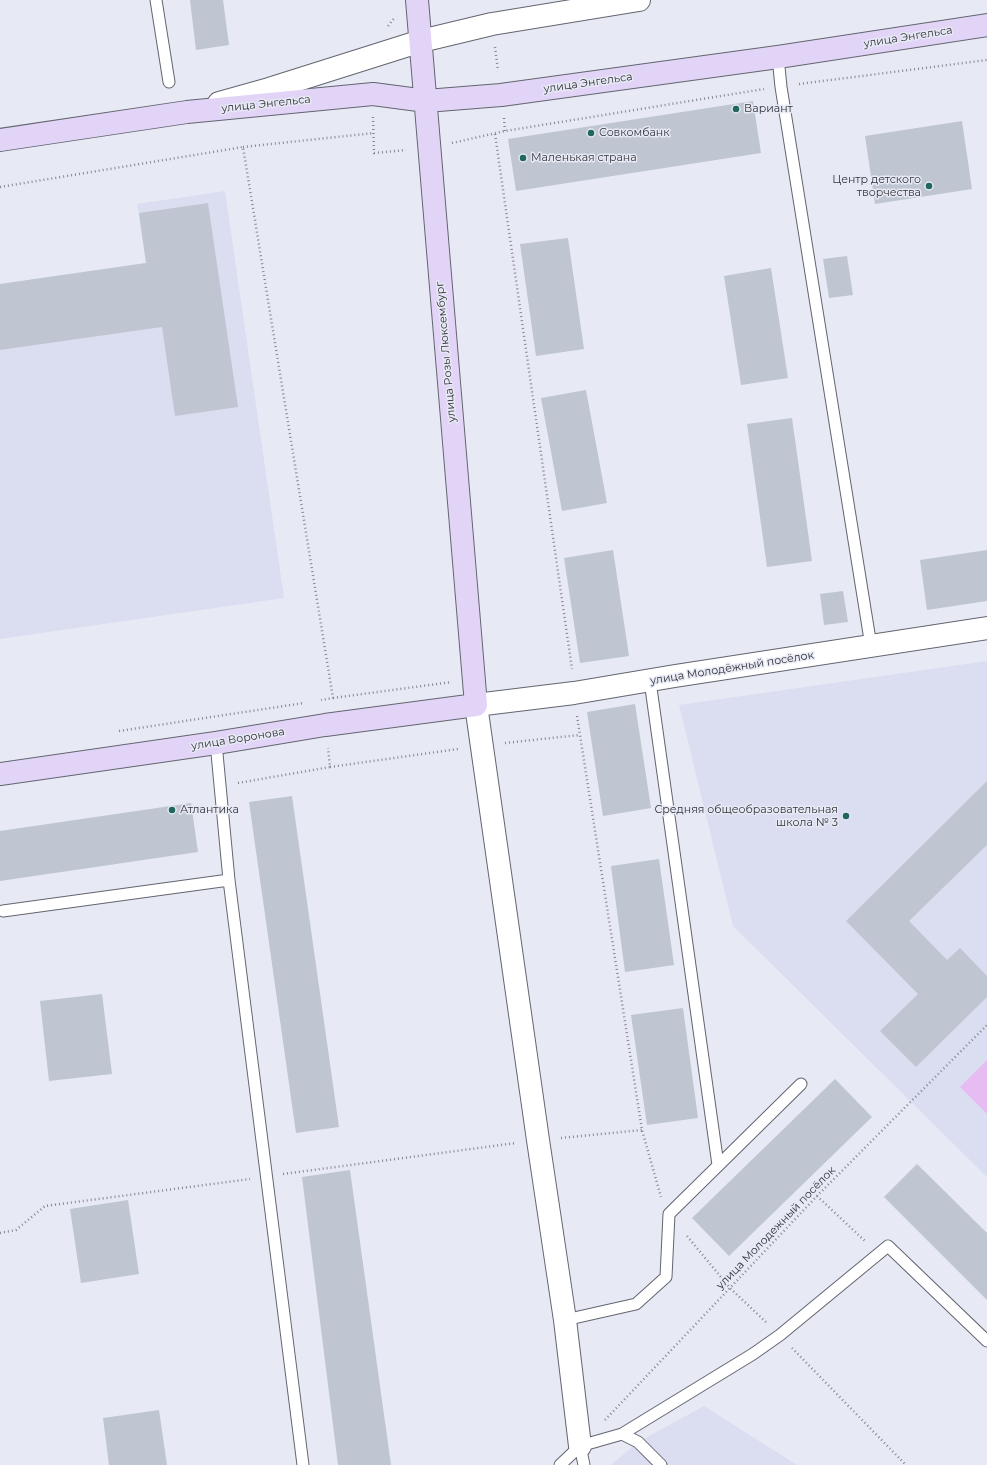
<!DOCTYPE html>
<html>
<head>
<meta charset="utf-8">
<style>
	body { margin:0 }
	canvas { display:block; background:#e7e9f5 }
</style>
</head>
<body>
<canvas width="987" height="1465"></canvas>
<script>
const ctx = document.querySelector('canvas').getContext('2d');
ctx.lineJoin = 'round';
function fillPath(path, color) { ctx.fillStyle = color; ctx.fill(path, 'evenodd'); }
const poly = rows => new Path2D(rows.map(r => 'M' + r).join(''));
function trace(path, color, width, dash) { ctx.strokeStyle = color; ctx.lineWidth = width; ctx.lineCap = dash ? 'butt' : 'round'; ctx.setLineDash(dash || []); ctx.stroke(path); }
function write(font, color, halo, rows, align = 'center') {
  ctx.font = font + ' Montserrat,sans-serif'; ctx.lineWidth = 3; ctx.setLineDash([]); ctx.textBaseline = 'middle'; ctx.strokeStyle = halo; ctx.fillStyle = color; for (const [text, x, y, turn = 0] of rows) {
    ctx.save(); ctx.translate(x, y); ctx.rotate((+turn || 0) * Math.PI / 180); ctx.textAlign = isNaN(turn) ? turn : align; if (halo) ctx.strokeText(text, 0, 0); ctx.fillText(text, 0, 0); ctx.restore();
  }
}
fillPath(poly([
	[225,191,284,598,0,639,0,284,146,263,137,204],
	[987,661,987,1177,733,926,679,705],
	[704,1406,797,1465,611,1465,638,1442]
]), '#dbdef1');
fillPath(poly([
	[987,1060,987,1114,960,1087]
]), '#e7bcf3');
fillPath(poly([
	[190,0,223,0,229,45,196,50],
	[753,101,761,153,516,191,508,139],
	[962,121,972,189,875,204,865,136],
	[208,203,238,407,175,416,162,327,0,350,0,284,146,263,139,213],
	[568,238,584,349,536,356,520,244],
	[847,256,853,295,829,298,823,259],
	[771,268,788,378,741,385,724,276],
	[586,390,607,503,562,511,541,398],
	[792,418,812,561,767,567,747,424],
	[613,550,629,656,580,663,564,558],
	[987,550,987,601,927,610,920,560],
	[843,591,848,622,824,625,820,594],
	[635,704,651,808,603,816,587,712],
	[987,781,987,845,909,921,947,960,960,948,987,976,987,997,916,1067,880,1031,918,994,846,921],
	[292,796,339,1127,296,1133,249,802],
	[191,803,198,852,0,881,0,831],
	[659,859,674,965,625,972,611,866],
	[102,994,112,1074,49,1081,40,1001],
	[683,1008,698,1118,647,1125,631,1015],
	[835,1079,872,1117,729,1256,692,1218],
	[917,1164,987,1233,987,1300,884,1197],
	[350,1170,391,1465,338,1465,302,1177],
	[128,1200,139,1274,81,1283,70,1209],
	[159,1410,167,1465,109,1465,103,1418]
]), '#bfc6d1');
const lane = poly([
	[156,0,169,82],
	[778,57,781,87,871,646],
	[650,681,718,1165],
	[216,743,229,880,303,1465],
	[3,911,229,880],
	[565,1320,636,1304,666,1277,669,1214,801,1084],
	[622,1434,753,1354,780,1335,888,1246,987,1341],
	[580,1446,584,1465],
	[560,1465,580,1446,622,1434,638,1442,661,1465]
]);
const street = poly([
	[219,103,269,89,421,41,492,24,639,0],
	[580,1446,565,1320,538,1140,476,705,574,693,675,676,987,628]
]);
const secondary = poly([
	[0,140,187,112,373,94,426,101,501,95,778,57,987,25],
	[0,774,216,743,325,725,476,705,417,0]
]);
trace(lane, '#63656f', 13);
trace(street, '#63656f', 24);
trace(secondary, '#63656f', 24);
trace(poly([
	[388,26,395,17],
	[495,47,498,71],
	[799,84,987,60],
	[373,117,374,153,406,150],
	[504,118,505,131],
	[495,134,572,669],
	[452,143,505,131,764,89],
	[243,147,374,133],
	[0,187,243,147,333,698,321,700],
	[333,698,452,682],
	[577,716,642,1130,661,1197],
	[119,731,304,703],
	[505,743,579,735],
	[330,767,458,749],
	[238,783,330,767,328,748],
	[561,1138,642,1130],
	[283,1174,516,1143],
	[817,1196,865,1241],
	[0,1233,16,1230,45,1206,250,1179],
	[687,1236,730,1288,767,1323],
	[792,1348,906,1465],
	[605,1420,817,1196,987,1025]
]), '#868790', 2.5, [1, 3]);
trace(lane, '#fff', 11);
trace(street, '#fff', 22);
trace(secondary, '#e2d4f7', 22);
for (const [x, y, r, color] of [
	[736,109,4,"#20675c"],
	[591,133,4,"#20675c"],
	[523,158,4,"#20675c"],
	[929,186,4,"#20675c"],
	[172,810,4,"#20675c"],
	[846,816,4,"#20675c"]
]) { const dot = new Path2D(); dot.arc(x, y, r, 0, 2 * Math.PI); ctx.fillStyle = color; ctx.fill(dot); trace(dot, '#e7e9f5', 1.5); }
write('11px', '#333439', '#e7e9f5', [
	["улица Энгельса",908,37,-9],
	["улица Энгельса",588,83,-8],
	["улица Энгельса",266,104,-6],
	["улица Розы Люксембург",446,352,-95],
	["улица Молодёжный посёлок",732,668,-9],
	["улица Воронова",238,739,-9],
	["улица Молодежный посёлок",776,1228,-46]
]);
write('11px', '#333439', '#e7e9f5', [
	["Вариант",744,109],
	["Совкомбанк",599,133],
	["Маленькая страна",531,158],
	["Центр детского",921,180,"right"],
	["творчества",921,193,"right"],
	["Атлантика",180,810],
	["Средняя общеобразовательная",838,810,"right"],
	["школа № 3",838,823,"right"]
], 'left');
</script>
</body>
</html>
